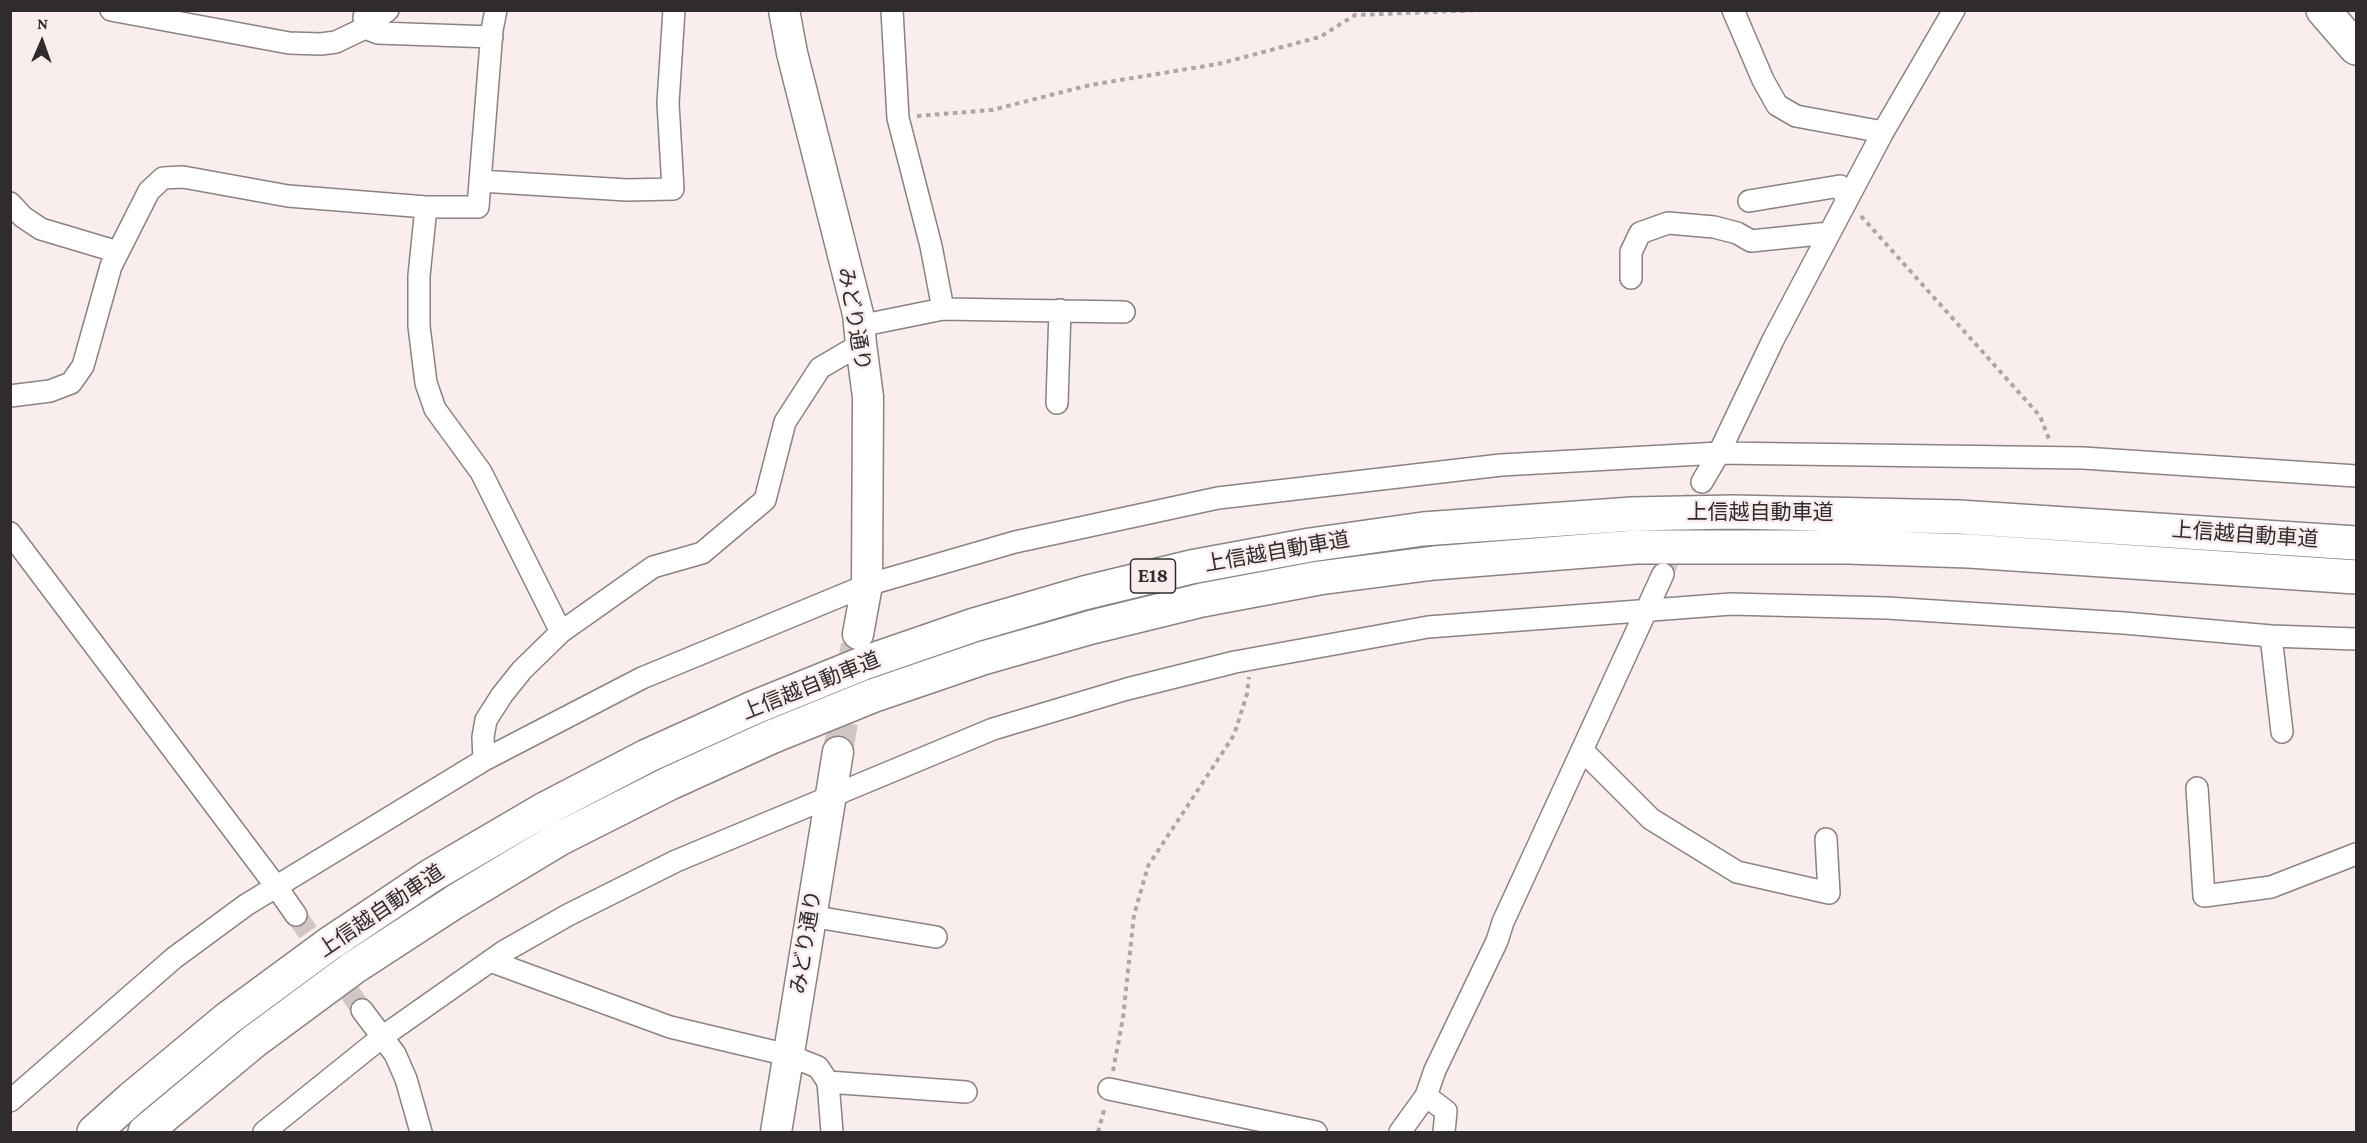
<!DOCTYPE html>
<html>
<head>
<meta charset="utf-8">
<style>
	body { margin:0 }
	#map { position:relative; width:2367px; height:1143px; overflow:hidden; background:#f9eded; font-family:"Crimson Pro",serif }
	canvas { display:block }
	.frame { position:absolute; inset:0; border:12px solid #302c2c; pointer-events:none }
	.north { position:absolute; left:12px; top:12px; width:60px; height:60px; -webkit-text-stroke:4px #f9eded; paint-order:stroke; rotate:2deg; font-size:16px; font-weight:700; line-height:24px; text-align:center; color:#302c2c }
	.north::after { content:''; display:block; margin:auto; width:21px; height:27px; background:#302c2c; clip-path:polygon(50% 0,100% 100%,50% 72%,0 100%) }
</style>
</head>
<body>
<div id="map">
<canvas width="2367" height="1143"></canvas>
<div class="frame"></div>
<div class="north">N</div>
</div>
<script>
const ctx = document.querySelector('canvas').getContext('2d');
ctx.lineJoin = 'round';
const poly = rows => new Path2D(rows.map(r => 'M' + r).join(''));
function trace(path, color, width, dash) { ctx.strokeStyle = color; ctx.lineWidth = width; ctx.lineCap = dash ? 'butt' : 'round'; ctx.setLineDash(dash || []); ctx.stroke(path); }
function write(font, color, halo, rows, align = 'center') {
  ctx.font = font + ' "Crimson Pro","Noto Sans JP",serif'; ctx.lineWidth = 5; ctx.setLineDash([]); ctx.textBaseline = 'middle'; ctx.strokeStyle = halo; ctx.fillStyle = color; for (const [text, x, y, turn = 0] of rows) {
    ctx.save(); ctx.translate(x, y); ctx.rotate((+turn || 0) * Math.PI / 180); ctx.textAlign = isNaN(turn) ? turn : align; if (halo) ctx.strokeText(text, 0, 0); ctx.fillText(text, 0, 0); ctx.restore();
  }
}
trace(poly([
	[1663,574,1702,482],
	[296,915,362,1010]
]), '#d1c6c6', 21, [21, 10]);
trace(poly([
	[838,752,856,645]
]), '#d1c6c6', 30, [30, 15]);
const street = poly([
	[111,10,289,43,321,44,336,42,365,28,388,10],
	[1733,10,1763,80,1777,105,1796,116,1883,132],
	[364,17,365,28,378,33,492,37],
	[480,181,627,190,673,189,668,103,674,10],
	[1749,201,1840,186,1847,200],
	[10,203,23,217,41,229,118,252],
	[426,207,419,276,419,326,426,383,435,409,481,472,561,632,522,670,502,695,486,720,483,737,484,760],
	[1631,278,1631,252,1640,233,1668,223,1714,227,1737,233,1751,241,1829,233],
	[943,309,1124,312],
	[859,326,943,309,931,246,898,118,892,10],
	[10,396,50,391,71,383,83,366,111,266,149,191,163,178,183,177,288,196,426,207,478,207,492,30,496,10],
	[1057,403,1060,310],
	[1702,482,1719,453,1773,340,1883,132,1954,10],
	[10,533,275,885,296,915],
	[561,632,653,567,702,553,765,500,785,422,820,368,861,344],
	[2271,636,2282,732],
	[1582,750,1651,819,1737,872,1829,893,1826,839],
	[2197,788,2204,896,2271,887,2356,854],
	[810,916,936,937],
	[490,961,670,1027,788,1055,818,1067,828,1082,832,1132],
	[362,1010,395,1054,406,1079,421,1132],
	[828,1082,966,1092],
	[1109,1089,1316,1132],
	[1426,1096,1446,1111,1444,1132],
	[10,1101,174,958,246,905,484,760,642,678,867,585,1015,542,1218,498,1501,465,1719,453,2083,458,2356,476],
	[264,1132,382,1037,503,952,568,915,676,861,993,729,1127,689,1235,662,1428,627,1731,604,1887,608,2124,623,2271,636,2356,639],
	[1400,1132,1426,1096,1435,1070,1497,941,1503,922,1663,574]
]);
const secondary = poly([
	[784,10,792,53,858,314,861,344,868,397,867,585,858,634],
	[776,1132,838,752]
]);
const primary = poly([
	[2323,10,2356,48]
]);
const highway = poly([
	[94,1132,132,1098,227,1019,329,944,432,875,543,810,647,756,753,708,864,663,974,625,1084,593,1191,567,1310,545,1423,529,1632,514,1733,512,1959,517,2356,543],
	[145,1132,253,1042,353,968,456,901,559,839,670,783,771,737,872,696,983,658,1092,627,1202,600,1319,578,1434,563,1636,547,1848,547,1969,551,2356,577]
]);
trace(street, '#8c8281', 24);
trace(secondary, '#8c8281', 33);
trace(primary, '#8c8281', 36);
trace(highway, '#8c8281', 36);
trace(poly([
	[917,116,992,110,1090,85,1218,64,1320,37,1355,15,1483,10],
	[1861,216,2040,416,2049,439],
	[1113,1071,1123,1018,1134,915,1148,866,1234,735,1247,694,1249,677],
	[1098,1132,1105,1107]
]), '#aea5a5', 4, [4.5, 4.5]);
trace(street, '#fff', 21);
trace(secondary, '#fff', 30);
trace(primary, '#fff', 33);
trace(highway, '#fff', 33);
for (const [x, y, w] of [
	[1153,576,45]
]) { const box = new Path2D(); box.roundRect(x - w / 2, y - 17, w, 34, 4.5); ctx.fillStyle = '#f9eded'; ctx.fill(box); trace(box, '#302c2c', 1.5); }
write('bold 20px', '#302c2c', null, [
	["E18",1153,576]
]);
write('21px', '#302c2c', '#f9eded', [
	["みどり通り",854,319,80],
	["上信越自動車道",1760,513],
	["上信越自動車道",2245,535,4],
	["上信越自動車道",1277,552,-10],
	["上信越自動車道",811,686,-22],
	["上信越自動車道",381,911,-34],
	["みどり通り",806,942,-81]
]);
</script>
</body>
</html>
